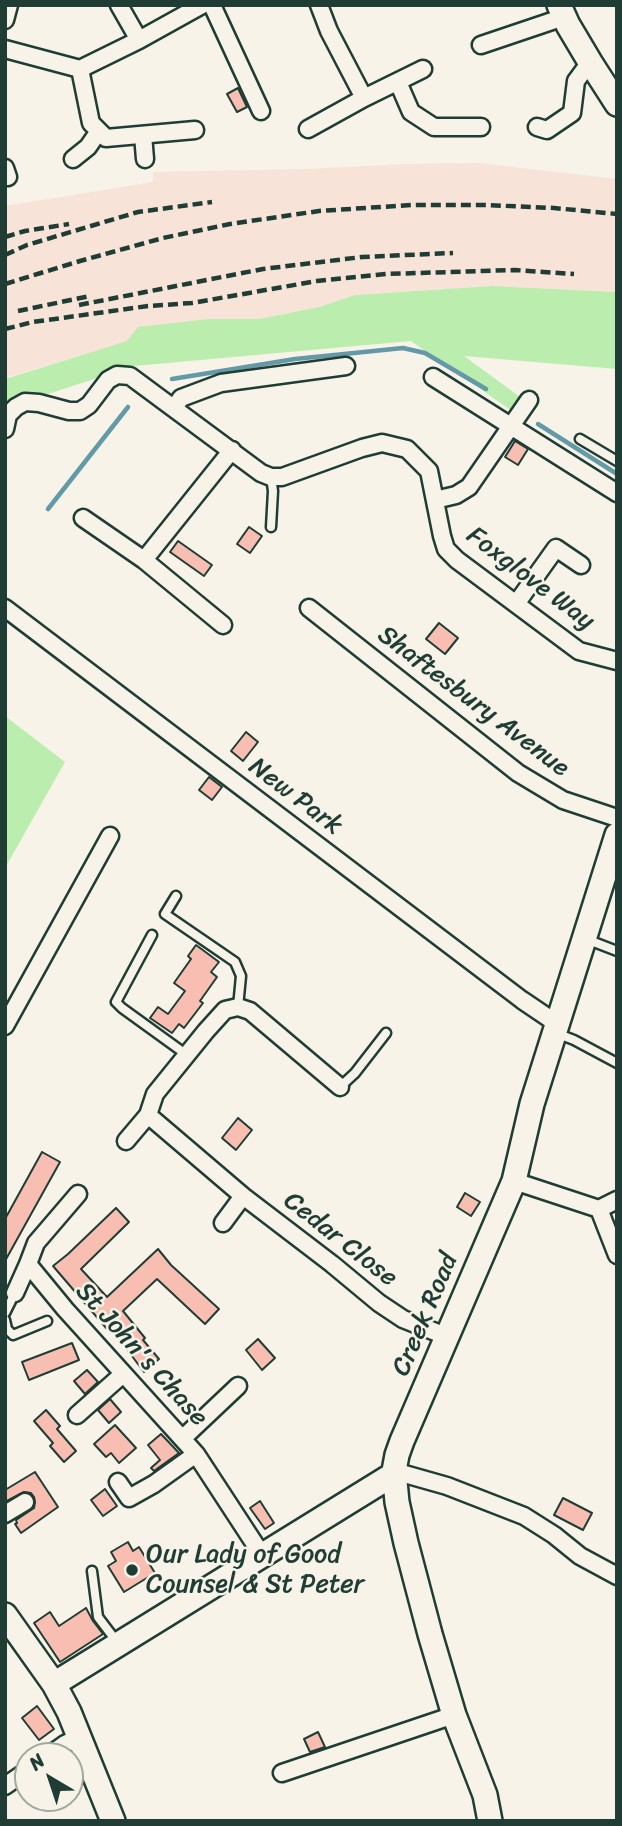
<!DOCTYPE html>
<html>
<head>
<meta charset="utf-8">
<style>
	body { margin:0 }
	#map { position:relative; width:622px; height:1826px; overflow:hidden; background:#f7f3e8; font-family:Sriracha,sans-serif }
	canvas { display:block }
	.frame { position:absolute; inset:0; border:7px solid #1f3d34; pointer-events:none }
	.north { position:absolute; left:14px; top:1742px; width:70px; height:70px; box-sizing:border-box; background:#f7f3e8; border:2px solid #a1aaa0; border-radius:50%; rotate:321deg; font-size:19px; font-weight:700; line-height:28px; text-align:center; color:#1f3d34 }
	.north::after { content:''; display:block; margin:auto; width:24px; height:32px; background:#1f3d34; clip-path:polygon(50% 0,100% 100%,50% 72%,0 100%) }
</style>
</head>
<body>
<div id="map">
<canvas width="622" height="1826"></canvas>
<div class="frame"></div>
<div class="north">N</div>
</div>
<script>
const ctx = document.querySelector('canvas').getContext('2d');
ctx.lineJoin = 'round';
function fillPath(path, color) { ctx.fillStyle = color; ctx.fill(path, 'evenodd'); }
const poly = rows => new Path2D(rows.map(r => 'M' + r).join(''));
function trace(path, color, width, dash) { ctx.strokeStyle = color; ctx.lineWidth = width; ctx.lineCap = dash ? 'butt' : 'round'; ctx.setLineDash(dash || []); ctx.stroke(path); }
function write(font, color, halo, rows, align = 'center') {
  ctx.font = font + ' Sriracha,sans-serif'; ctx.lineWidth = 5; ctx.setLineDash([]); ctx.textBaseline = 'middle'; ctx.strokeStyle = halo; ctx.fillStyle = color; for (const [text, x, y, turn = 0] of rows) {
    ctx.save(); ctx.translate(x, y); ctx.rotate((+turn || 0) * Math.PI / 180); ctx.textAlign = isNaN(turn) ? turn : align; if (halo) ctx.strokeText(text, 0, 0); ctx.fillText(text, 0, 0); ctx.restore();
  }
}
fillPath(poly([
	[479,163,617,179,617,292,492,286,355,295,319,307,259,319,209,319,128,341,5,378,5,206,153,182,153,172,309,169,403,164]
]), '#f7e3d8');
fillPath(poly([
	[492,286,617,292,617,369,464,356,520,397,512,411,411,341,134,366,5,408,5,379,127,341,138,327,209,319,259,319,319,307,355,295],
	[5,716,65,762,5,868]
]), '#bbeeae');
trace(poly([
	[172,379,295,359,403,348,425,353,486,389],
	[538,424,617,474],
	[48,509,128,407]
]), '#649aa7', 4.5);
const building = poly([
	[238,88,247,107,237,112,227,94,238,88],
	[515,441,528,449,518,465,505,457,515,441],
	[249,527,262,536,250,553,237,544,249,527],
	[178,541,212,565,204,576,170,552,178,541],
	[439,623,458,638,445,654,426,639,439,623],
	[246,732,258,742,243,761,231,751,246,732],
	[209,777,222,787,212,800,199,790,209,777],
	[196,945,219,962,211,972,217,977,200,1001,203,1003,184,1028,179,1024,172,1033,150,1018,158,1007,168,1014,185,991,174,983,191,959,188,956,196,945],
	[238,1118,252,1130,236,1150,222,1138,238,1118],
	[42,1152,60,1162,5,1261,5,1219,42,1152],
	[465,1193,480,1202,471,1216,457,1207,465,1193],
	[116,1208,129,1222,81,1269,107,1297,158,1249,171,1265,219,1309,205,1324,157,1279,123,1311,145,1338,143,1340,159,1359,144,1372,110,1327,107,1329,53,1266,68,1254,116,1208],
	[258,1339,275,1358,262,1370,246,1350,258,1339],
	[72,1343,79,1360,29,1380,22,1362,72,1343],
	[87,1370,98,1382,85,1394,74,1381,87,1370],
	[110,1399,121,1412,109,1423,98,1410,110,1399],
	[46,1410,60,1426,57,1429,76,1451,64,1462,50,1446,53,1443,34,1421,46,1410],
	[115,1425,136,1448,119,1463,111,1453,106,1457,94,1444,115,1425],
	[161,1434,179,1453,154,1471,151,1468,160,1460,148,1445,161,1434],
	[35,1472,58,1507,21,1533,15,1524,17,1523,16,1520,34,1508,35,1502,34,1497,31,1493,24,1492,5,1502,5,1490,35,1472],
	[105,1489,117,1506,103,1516,91,1500,105,1489],
	[563,1498,592,1513,583,1530,554,1515,563,1498],
	[260,1501,274,1523,265,1529,250,1508,260,1501],
	[128,1542,133,1551,139,1547,155,1573,124,1592,108,1566,116,1561,111,1552,128,1542],
	[86,1608,93,1621,103,1634,60,1662,34,1623,50,1612,59,1626,86,1608],
	[37,1706,54,1729,39,1740,22,1718,37,1706],
	[318,1732,325,1747,310,1752,304,1739,318,1732]
]);
fillPath(building, '#f8beb1');
trace(building, '#1f3d34', 2);
const lane = poly([
	[580,439,617,461],
	[271,527,273,491,271,477],
	[176,896,165,914,235,962,241,976,238,1007],
	[152,935,116,1002,122,1008,187,1055],
	[586,939,617,951],
	[556,1033,574,1040,617,1063],
	[340,1087,355,1073,386,1033],
	[5,1313,15,1293],
	[5,1320,7,1329,13,1335,47,1321],
	[92,1571,98,1617,117,1642]
]);
const street = poly([
	[119,5,139,40],
	[212,5,261,111],
	[5,20,9,5],
	[481,45,564,17],
	[5,49,80,69,139,40,202,5],
	[80,69,91,123,106,138,195,130],
	[398,82,411,112,434,127,481,127],
	[364,98,423,69],
	[537,127,547,130,572,113,576,81,590,62],
	[308,129,364,98,329,31,319,5],
	[143,135,145,159],
	[73,159,88,147,99,131],
	[5,168,8,177],
	[433,377,617,493],
	[174,408,181,398,221,383,346,366],
	[5,429,8,415,16,407,25,402,39,403,69,411,80,411,89,405,108,380,117,375,130,376,261,473,271,477,282,477,362,448,382,443,407,449,429,471,442,536,446,549,457,560,579,651,617,661],
	[435,500,456,495,469,487,529,400],
	[83,518,144,560,223,625],
	[144,560,232,450],
	[516,604,556,548,581,565],
	[5,608,522,1000,556,1023],
	[309,608,518,773,563,800,617,818],
	[5,1026,110,836],
	[340,1087,250,1011,238,1007,225,1010,206,1031,155,1094,148,1115,243,1196,332,1264,379,1303,403,1319,448,1337],
	[126,1141,148,1115],
	[514,1181,599,1209,617,1255],
	[78,1194,36,1243,28,1264,65,1309,196,1454,262,1555],
	[599,1209,617,1200],
	[223,1223,243,1196],
	[15,1293,28,1264],
	[77,1415,123,1374],
	[183,1438,238,1386],
	[394,1471,447,1486,524,1516,554,1535,580,1556,617,1576],
	[118,1482,129,1498,154,1484,196,1454],
	[5,1514,25,1502],
	[48,1756,65,1744,80,1737],
	[282,1773,454,1715],
	[5,1786,28,1770]
]);
const secondary = poly([
	[559,5,568,25,590,62,617,104],
	[5,1615,54,1684,69,1712,113,1821],
	[54,1684,394,1474],
	[490,1821,485,1795,454,1715,430,1634,406,1543,397,1502,394,1471,397,1455,402,1441,514,1181,532,1104,617,835]
]);
trace(lane, '#1f3d34', 13);
trace(street, '#1f3d34', 21);
trace(secondary, '#1f3d34', 28);
trace(lane, '#f7f3e8', 8);
trace(street, '#f7f3e8', 16);
trace(secondary, '#f7f3e8', 23);
trace(poly([
	[5,237,25,231,69,224],
	[5,255,27,245,138,212,212,202],
	[5,284,80,261,163,238,230,224,319,211,411,205,486,205,554,208,617,214],
	[79,305,263,269,362,257,453,253],
	[18,311,90,296],
	[5,329,33,322,148,306,192,303,317,281,386,274,515,270,574,274]
]), '#1f3d34', 4.5, [10, 5]);
for (const [x, y, r, color] of [
	[132,1570,7,"#1f3d34"]
]) { const dot = new Path2D(); dot.arc(x, y, r, 0, 2 * Math.PI); ctx.fillStyle = color; ctx.fill(dot); trace(dot, '#f7f3e8', 2.5); }
write('26px', '#1f3d34', '#f7f3e8', [
	["Foxglove Way",530,579,37],
	["Shaftesbury Avenue",473,702,37],
	["New Park",295,797,37],
	["Cedar Close",340,1240,38],
	["Creek Road",426,1315,-67],
	["St John's Chase",141,1355,48]
]);
write('26px', '#1f3d34', '#f7f3e8', [
	["Our Lady of Good",146,1555],
	["Counsel & St Peter",146,1585]
], 'left');
</script>
</body>
</html>
